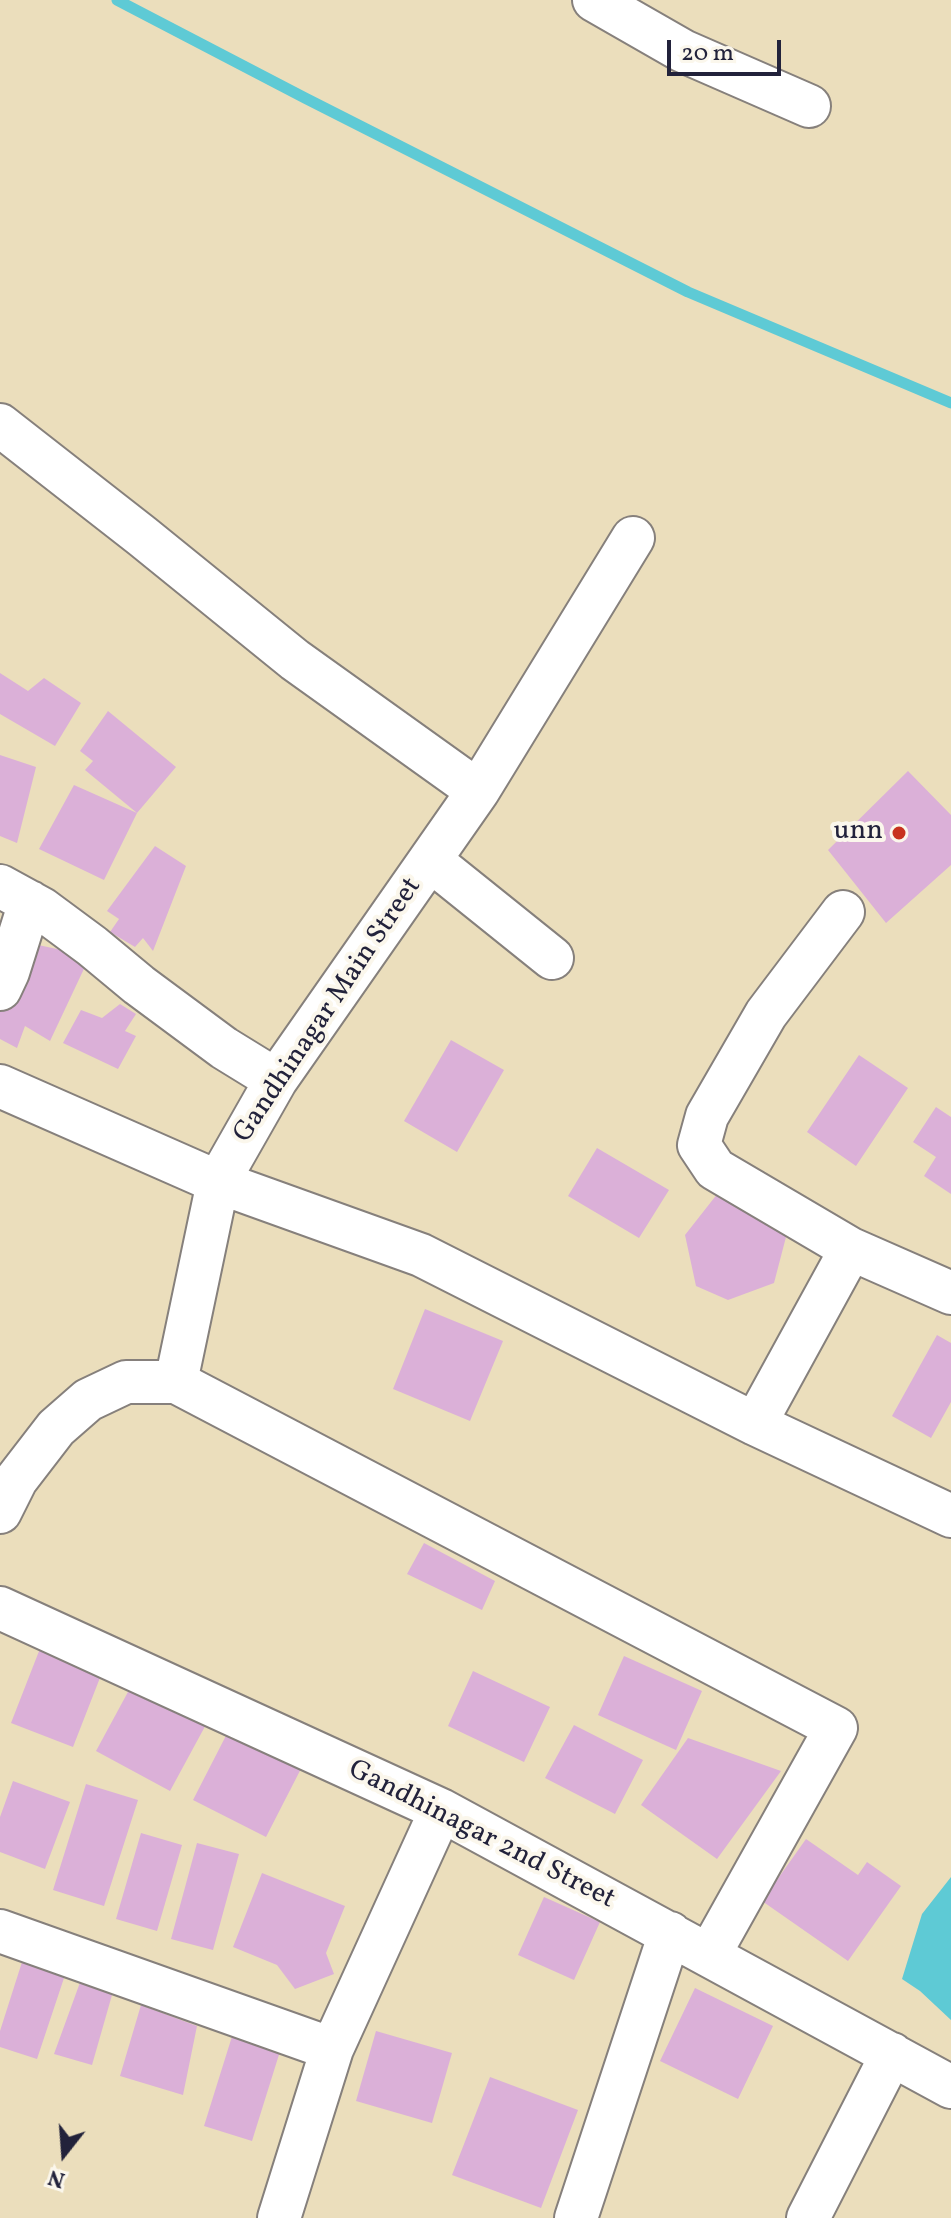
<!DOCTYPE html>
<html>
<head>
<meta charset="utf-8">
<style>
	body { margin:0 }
	#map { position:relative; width:951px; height:2218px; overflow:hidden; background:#ebdebc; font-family:Vollkorn,serif }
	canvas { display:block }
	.north { position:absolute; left:24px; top:2114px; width:80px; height:80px; -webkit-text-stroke:6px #fbf7ec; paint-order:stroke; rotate:197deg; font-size:22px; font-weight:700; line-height:32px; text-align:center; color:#22223b }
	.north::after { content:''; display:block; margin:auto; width:28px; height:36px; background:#22223b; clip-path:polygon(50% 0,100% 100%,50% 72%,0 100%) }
	.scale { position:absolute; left:667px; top:40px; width:114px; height:36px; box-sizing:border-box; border:4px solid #22223b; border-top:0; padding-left:10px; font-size:24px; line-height:28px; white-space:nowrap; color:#22223b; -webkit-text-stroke:6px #fbf7ec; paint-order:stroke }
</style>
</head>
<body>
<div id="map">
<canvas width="951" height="2218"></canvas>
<div class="north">N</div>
<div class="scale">20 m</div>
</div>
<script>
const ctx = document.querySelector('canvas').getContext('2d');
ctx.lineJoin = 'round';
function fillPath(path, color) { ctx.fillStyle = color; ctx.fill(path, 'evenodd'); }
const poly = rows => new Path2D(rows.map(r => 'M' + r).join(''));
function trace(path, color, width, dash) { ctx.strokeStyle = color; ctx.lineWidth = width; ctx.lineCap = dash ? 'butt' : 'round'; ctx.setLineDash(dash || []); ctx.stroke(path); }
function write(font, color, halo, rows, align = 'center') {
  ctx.font = font + ' Vollkorn,serif'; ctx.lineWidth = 8; ctx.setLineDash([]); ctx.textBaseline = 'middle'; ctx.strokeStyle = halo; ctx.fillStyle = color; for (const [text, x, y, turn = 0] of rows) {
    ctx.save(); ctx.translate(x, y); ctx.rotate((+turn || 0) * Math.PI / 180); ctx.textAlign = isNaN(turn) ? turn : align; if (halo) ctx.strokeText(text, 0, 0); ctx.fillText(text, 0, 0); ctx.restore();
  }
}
fillPath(poly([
	[951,1877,951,2020,920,1991,902,1979,922,1914]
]), '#5ecad5');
trace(poly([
	[117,0,305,98,688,292,951,403]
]), '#5ecad5', 11);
fillPath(poly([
	[0,673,28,691,44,678,81,703,55,746,0,714],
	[108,711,176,767,137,813,85,770,93,761,80,751],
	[0,755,36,767,17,843,0,836],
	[908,771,951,815,951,865,886,923,828,850],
	[74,785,137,813,104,880,39,849],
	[155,846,186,866,153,951,143,938,135,947,110,932,119,919,107,911],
	[24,942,90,956,50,1041,25,1026,17,1048,0,1039,0,1006],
	[120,1004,136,1014,125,1031,136,1036,118,1069,63,1043,81,1010,102,1018],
	[451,1040,504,1070,457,1152,404,1121],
	[859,1055,908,1088,856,1166,807,1132],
	[936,1107,951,1117,951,1194,924,1176,936,1157,913,1142],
	[597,1148,669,1190,639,1238,568,1196],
	[718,1193,763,1210,786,1237,774,1283,728,1300,696,1286,685,1235],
	[425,1309,503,1341,470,1421,393,1389],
	[937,1335,951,1343,951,1402,931,1438,892,1416],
	[424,1543,495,1581,482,1610,407,1574],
	[41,1646,103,1670,73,1747,11,1723],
	[624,1656,702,1691,676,1750,598,1715],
	[473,1671,550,1707,524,1762,448,1726],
	[135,1679,209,1719,170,1791,96,1751],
	[234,1720,307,1757,266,1837,193,1800],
	[574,1725,643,1760,615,1814,545,1778],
	[688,1738,781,1771,717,1859,641,1805],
	[13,1781,70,1802,45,1869,0,1852,0,1817],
	[86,1784,138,1800,104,1906,53,1890],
	[141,1833,182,1845,157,1931,116,1919],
	[806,1839,858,1875,867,1862,901,1886,848,1961,762,1901],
	[197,1843,239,1854,213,1950,171,1939],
	[262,1873,345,1906,326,1953,334,1974,295,1989,277,1965,233,1947],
	[544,1897,600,1922,574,1980,518,1955],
	[22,1962,65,1975,37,2059,0,2047,0,2031],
	[82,1977,114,1988,92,2065,54,2054],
	[695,1988,773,2026,738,2099,660,2061],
	[141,2005,197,2026,183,2095,120,2076],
	[234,2030,282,2045,252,2141,204,2126],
	[376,2031,452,2053,432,2123,356,2101],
	[490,2077,578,2110,541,2208,452,2175]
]), '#dbb0d8');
const minor = poly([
	[594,0,683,51,809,106],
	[0,425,142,536,295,660,478,791,276,1080,218,1182,421,1255,755,1424,951,1516],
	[478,791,633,538],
	[430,860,552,958],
	[0,886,42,909,92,946,139,985,224,1048,276,1080],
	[843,912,766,1014,707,1116,699,1145,715,1169,851,1249,951,1293],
	[0,989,8,972,30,902],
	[0,1086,218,1182,176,1382,126,1382,88,1400,56,1428,16,1480,0,1512],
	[176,1382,836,1728,709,1955],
	[755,1424,851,1249],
	[0,1608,441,1810,951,2087],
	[0,1931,332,2049,441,1810],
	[279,2218,332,2049],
	[576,2218,670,1933],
	[808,2218,892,2054]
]);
trace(minor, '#86807c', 46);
trace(minor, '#fff', 42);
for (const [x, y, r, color] of [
	[899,833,8,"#c8321e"]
]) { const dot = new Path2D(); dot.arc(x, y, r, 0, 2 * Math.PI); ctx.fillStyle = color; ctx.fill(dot); trace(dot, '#fbf7ec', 3); }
write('28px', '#22223b', '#fbf7ec', [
	["unn",883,833]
], 'right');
write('28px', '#22223b', '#fbf7ec', [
	["Gandhinagar Main Street",329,1011,-56],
	["Gandhinagar 2nd Street",481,1836,27]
]);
</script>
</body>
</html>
